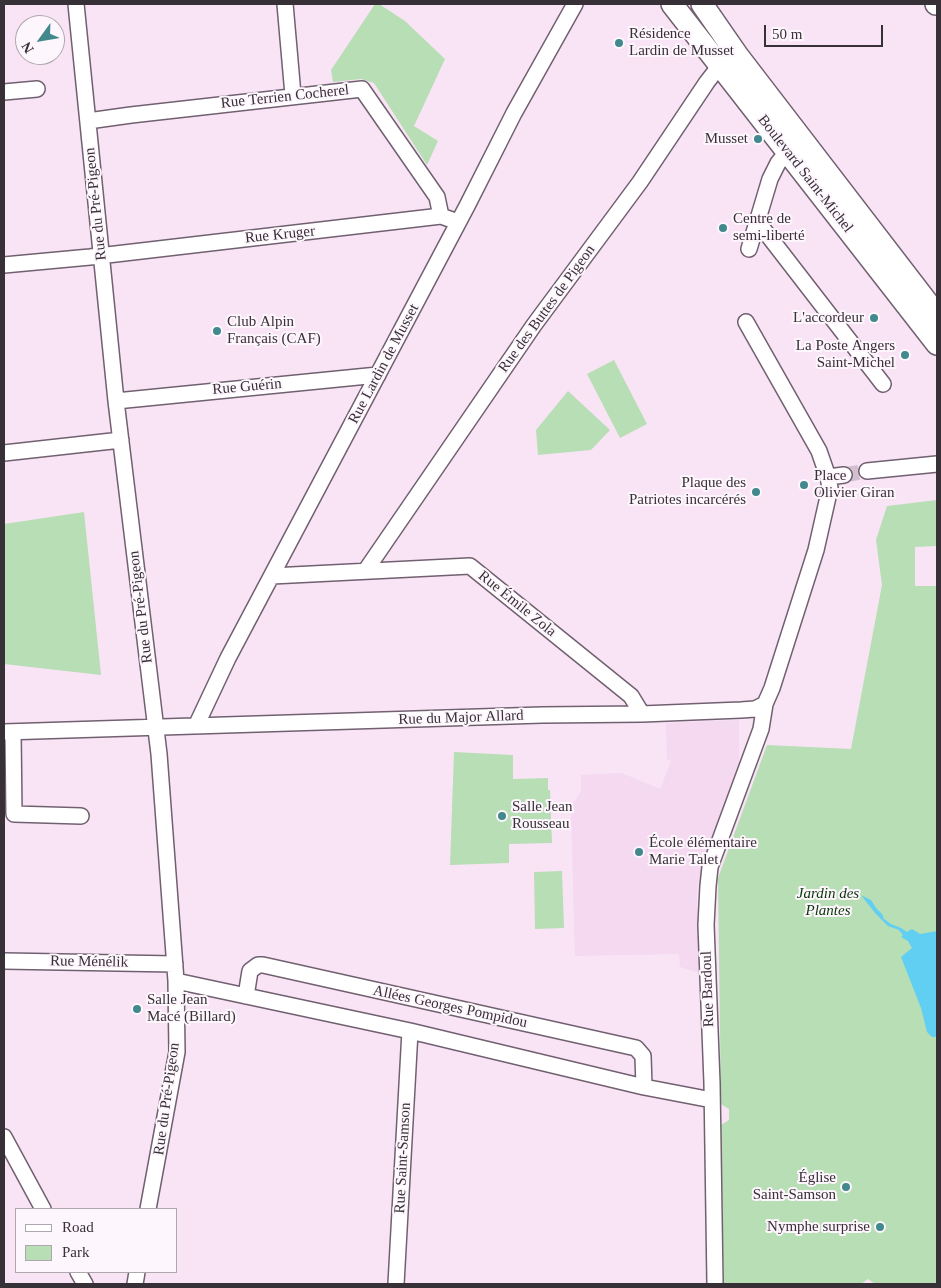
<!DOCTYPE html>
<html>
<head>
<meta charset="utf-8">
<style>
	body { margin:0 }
	#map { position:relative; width:941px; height:1288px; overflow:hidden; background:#f9e4f6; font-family:Georgia,serif }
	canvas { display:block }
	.frame { position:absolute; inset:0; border:5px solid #373036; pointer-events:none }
	.legend { position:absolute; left:15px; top:1208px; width:162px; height:65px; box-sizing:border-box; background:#fef6fd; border:1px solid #aea7ad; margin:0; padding:6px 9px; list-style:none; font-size:15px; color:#373036 }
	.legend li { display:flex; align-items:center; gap:10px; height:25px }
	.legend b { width:25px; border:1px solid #aea7ad }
	.north { position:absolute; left:15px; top:15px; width:50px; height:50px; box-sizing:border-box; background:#fef6fd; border:1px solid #aea7ad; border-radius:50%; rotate:238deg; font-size:14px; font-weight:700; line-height:20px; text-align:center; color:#373036 }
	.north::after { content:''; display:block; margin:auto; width:18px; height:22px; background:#41898c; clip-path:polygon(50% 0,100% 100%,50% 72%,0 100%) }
	.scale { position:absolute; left:764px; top:25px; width:119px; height:22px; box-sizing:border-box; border:2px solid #373036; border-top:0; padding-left:6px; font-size:15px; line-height:18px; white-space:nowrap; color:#373036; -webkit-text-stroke:4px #fef6fd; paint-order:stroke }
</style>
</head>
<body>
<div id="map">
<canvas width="941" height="1288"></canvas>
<div class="frame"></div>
<ul class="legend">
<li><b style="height:6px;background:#fff"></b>Road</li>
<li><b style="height:14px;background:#b7deb5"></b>Park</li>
</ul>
<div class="north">N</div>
<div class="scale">50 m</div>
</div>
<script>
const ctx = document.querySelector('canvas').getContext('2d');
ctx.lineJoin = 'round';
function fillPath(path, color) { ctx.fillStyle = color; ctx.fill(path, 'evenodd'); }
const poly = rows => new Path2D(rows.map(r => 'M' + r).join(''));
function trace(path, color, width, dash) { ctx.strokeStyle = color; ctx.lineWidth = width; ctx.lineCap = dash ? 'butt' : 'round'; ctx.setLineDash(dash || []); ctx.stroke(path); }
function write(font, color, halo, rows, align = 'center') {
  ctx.font = font + ' Georgia,serif'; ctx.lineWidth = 4; ctx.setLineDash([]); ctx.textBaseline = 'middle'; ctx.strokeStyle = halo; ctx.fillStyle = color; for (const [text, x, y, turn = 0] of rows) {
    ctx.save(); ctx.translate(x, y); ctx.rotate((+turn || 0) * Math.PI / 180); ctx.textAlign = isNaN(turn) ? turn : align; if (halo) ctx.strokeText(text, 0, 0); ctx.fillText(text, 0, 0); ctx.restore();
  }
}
fillPath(poly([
	[739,720,739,769,704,860,697,891,699,973,680,967,679,954,575,956,571,816,573,804,581,791,581,775,622,773,660,789,671,761,667,760,666,723]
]), '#f4d9f1');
fillPath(poly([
	[375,4,379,4,405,21,445,59,414,126,438,141,427,165,374,83,361,79,333,82,331,70],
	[614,360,647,424,620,438,587,374],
	[568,391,610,430,591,450,538,455,536,430],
	[937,500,937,546,915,547,915,586,937,586,937,1284,875,1284,868,1279,861,1284,724,1284,721,1125,729,1120,729,1109,721,1104,718,878,767,745,851,749,882,585,876,540,887,506],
	[84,512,101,675,4,664,4,524],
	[454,752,513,755,513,779,548,778,548,790,550,790,552,843,509,844,509,863,450,865],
	[562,871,564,928,535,929,534,872]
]), '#b7deb5');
fillPath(poly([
	[861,895,871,900,876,908,882,914,884,919,891,924,901,928,907,932,912,929,920,934,937,931,937,1036,935,1037,932,1037,927,1032,921,1008,901,957,912,948,908,941,901,937,903,935,899,930,888,926,875,913]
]), '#60cff2');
trace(poly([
	[844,475,867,471]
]), '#d2c0d0', 15, [15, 8]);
const minor = poly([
	[76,4,116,401,159,754,176,981,177,1052,148,1209],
	[285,4,293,95],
	[4,92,37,89],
	[88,121,131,115,362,89,437,197,441,216],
	[757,221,883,384],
	[749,249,770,179,778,163,788,151],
	[4,265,90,257,441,216,458,222],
	[116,401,378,375],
	[4,453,121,440],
	[867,471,937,464],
	[828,477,844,475],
	[366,570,534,325,640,182,707,82,714,73,729,62],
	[272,576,470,566,631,696,642,714],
	[196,726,228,658,467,206,514,113,575,4],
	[4,732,542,715,642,714,741,710,755,709,765,704],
	[13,732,14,814,81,816],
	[4,961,175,964],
	[176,981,410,1031,644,1087,712,1100],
	[246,996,250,971,258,965,263,965,636,1048,643,1056,644,1087],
	[4,1137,43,1209],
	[78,1272,85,1284],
	[135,1284,137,1272],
	[396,1284,410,1031],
	[715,1284,712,1083,706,925,708,886,710,867,761,729,765,704,772,688,816,550,830,488,828,477,819,451,746,322]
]);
const secondary = poly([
	[672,4,937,344],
	[702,4,738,56,937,315],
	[936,4,937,4]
]);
trace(minor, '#716070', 18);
trace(secondary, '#716070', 24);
trace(minor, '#fff', 15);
trace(secondary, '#fff', 21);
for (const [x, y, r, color] of [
	[619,43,5,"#41898c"],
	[758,139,5,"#41898c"],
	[723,228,5,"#41898c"],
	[874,318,5,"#41898c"],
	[217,331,5,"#41898c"],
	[905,355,5,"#41898c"],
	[804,485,5,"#41898c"],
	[756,492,5,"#41898c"],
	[502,816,5,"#41898c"],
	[639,852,5,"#41898c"],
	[137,1009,5,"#41898c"],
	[846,1187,5,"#41898c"],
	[880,1227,5,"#41898c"]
]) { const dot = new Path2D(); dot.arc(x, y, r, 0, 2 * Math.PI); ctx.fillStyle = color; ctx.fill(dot); trace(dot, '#fef6fd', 2); }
write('15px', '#373036', '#fef6fd', [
	["Résidence",629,34],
	["Lardin de Musset",629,51],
	["Musset",748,139,"right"],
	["Centre de",733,219],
	["semi-liberté",733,236],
	["L'accordeur",864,318,"right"],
	["Club Alpin",227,322],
	["Français (CAF)",227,339],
	["La Poste Angers",895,346,"right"],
	["Saint-Michel",895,363,"right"],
	["Place",814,476],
	["Olivier Giran",814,493],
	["Plaque des",746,483,"right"],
	["Patriotes incarcérés",746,500,"right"],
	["Salle Jean",512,807],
	["Rousseau",512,824],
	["École élémentaire",649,843],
	["Marie Talet",649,860],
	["Salle Jean",147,1000],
	["Macé (Billard)",147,1017],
	["Église",836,1178,"right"],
	["Saint-Samson",836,1195,"right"],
	["Nymphe surprise",870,1227,"right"]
], 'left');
write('15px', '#373036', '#fef6fd', [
	["Rue Terrien Cocherel",285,97,-6],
	["Boulevard Saint-Michel",805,174,52],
	["Rue du Pré-Pigeon",96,204,-96],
	["Rue Kruger",280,235,-6],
	["Rue des Buttes de Pigeon",547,309,-54],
	["Rue Lardin de Musset",384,364,-62],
	["Rue Guérin",247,387,-5],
	["Rue Émile Zola",517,604,39],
	["Rue du Pré-Pigeon",141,607,-97],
	["Rue du Major Allard",461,718,-2],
	["Rue Ménélik",89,962,1],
	["Rue Bardoul",708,989,-92],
	["Allées Georges Pompidou",450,1007,12],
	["Rue du Pré-Pigeon",167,1099,-82],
	["Rue Saint-Samson",403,1158,-87]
]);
write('italic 15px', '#0a360a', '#fef6fd', [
	["Jardin des",828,894],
	["Plantes",828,911]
]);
</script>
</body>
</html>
